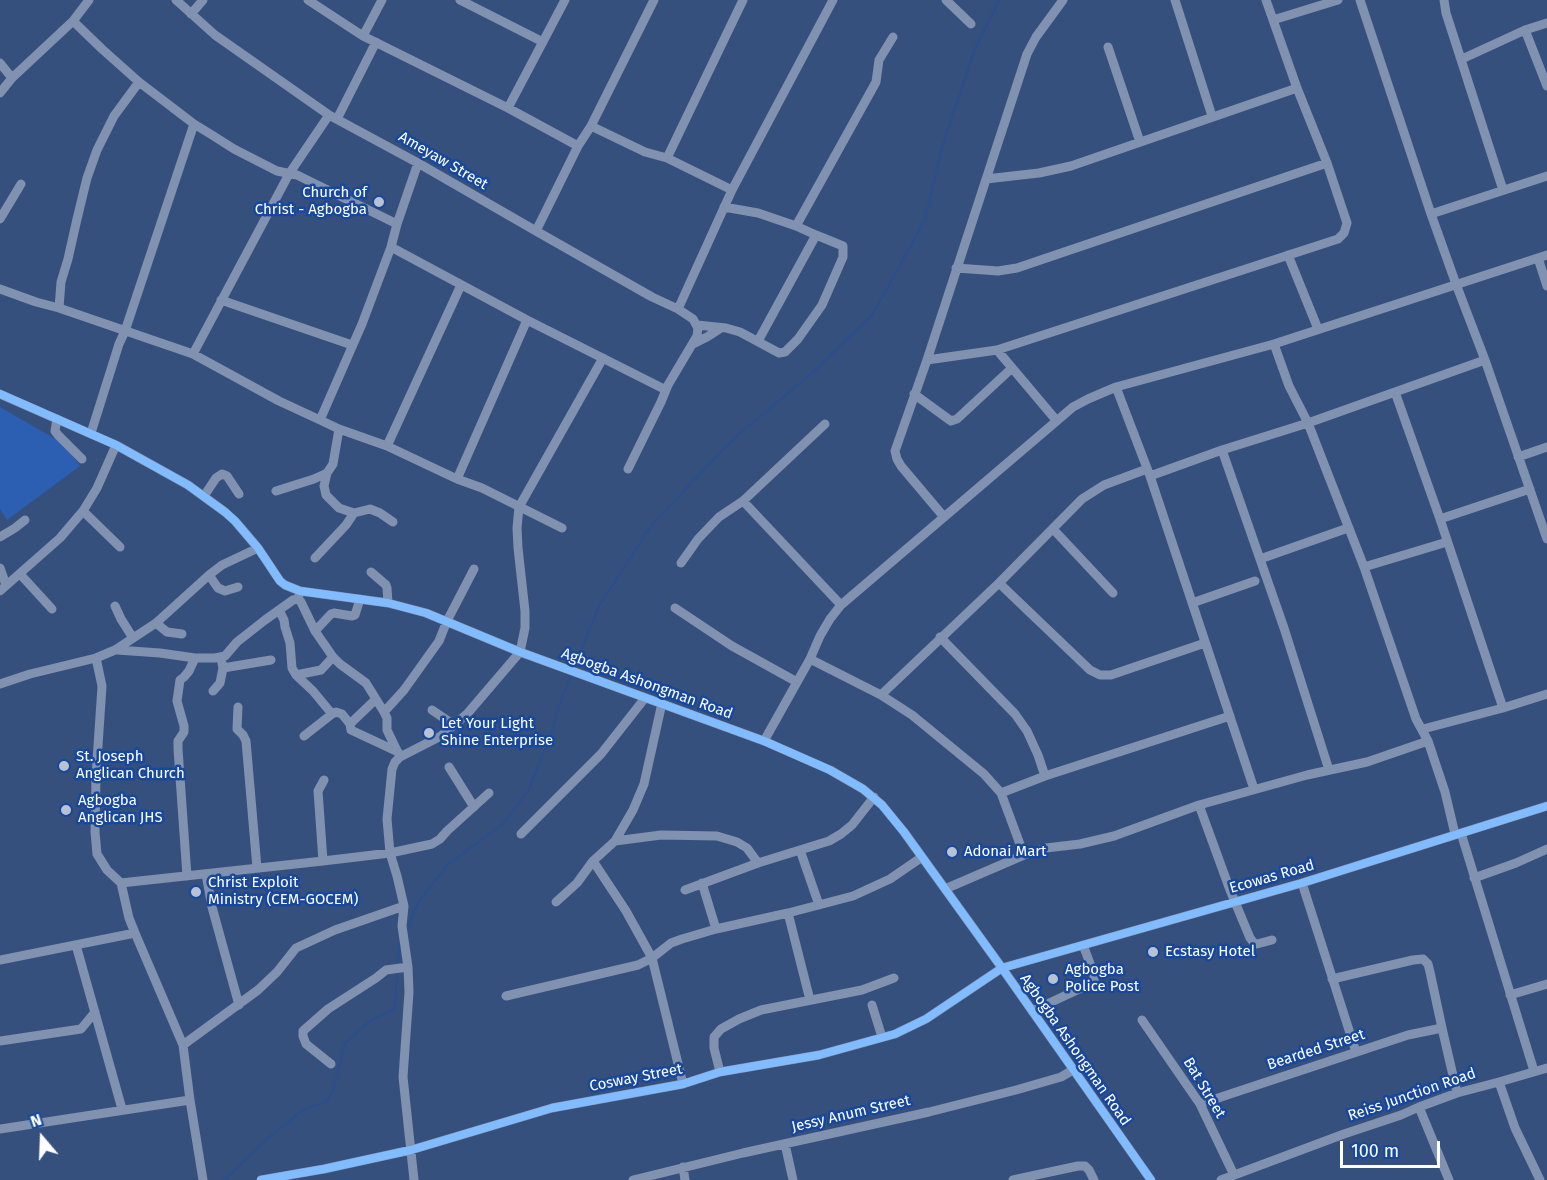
<!DOCTYPE html>
<html>
<head>
<meta charset="utf-8">
<style>
	body { margin:0 }
	#map { position:relative; width:1547px; height:1180px; overflow:hidden; background:#36507e; font-family:"Fira Sans",sans-serif }
	canvas { display:block }
	.north { position:absolute; left:12px; top:1108px; width:60px; height:60px; -webkit-text-stroke:4px #17489d; paint-order:stroke; rotate:341deg; font-size:16px; font-weight:700; line-height:24px; text-align:center; color:#fff }
	.north::after { content:''; display:block; margin:auto; width:21px; height:27px; background:#fff; clip-path:polygon(50% 0,100% 100%,50% 72%,0 100%) }
	.scale { position:absolute; left:1340px; top:1141px; width:100px; height:27px; box-sizing:border-box; border:3px solid #fff; border-top:0; padding-left:8px; font-size:18px; line-height:21px; white-space:nowrap; color:#fff; -webkit-text-stroke:4px #17489d; paint-order:stroke }
</style>
</head>
<body>
<div id="map">
<canvas width="1547" height="1180"></canvas>
<div class="north">N</div>
<div class="scale">100 m</div>
</div>
<script>
const ctx = document.querySelector('canvas').getContext('2d');
ctx.lineJoin = 'round';
function fillPath(path, color) { ctx.fillStyle = color; ctx.fill(path, 'evenodd'); }
const poly = rows => new Path2D(rows.map(r => 'M' + r).join(''));
function trace(path, color, width, dash) { ctx.strokeStyle = color; ctx.lineWidth = width; ctx.lineCap = dash ? 'butt' : 'round'; ctx.setLineDash(dash || []); ctx.stroke(path); }
function write(font, color, halo, rows, align = 'center') {
  ctx.font = font + ' "Fira Sans",sans-serif'; ctx.lineWidth = 5; ctx.setLineDash([]); ctx.textBaseline = 'middle'; ctx.strokeStyle = halo; ctx.fillStyle = color; for (const [text, x, y, turn = 0] of rows) {
    ctx.save(); ctx.translate(x, y); ctx.rotate((+turn || 0) * Math.PI / 180); ctx.textAlign = isNaN(turn) ? turn : align; if (halo) ctx.strokeText(text, 0, 0); ctx.fillText(text, 0, 0); ctx.restore();
  }
}
fillPath(poly([
	[0,407,64,444,80,466,7,520,0,509]
]), '#2c5eb2');
trace(poly([
	[574,668,599,606,650,527,733,439,812,373,873,314,925,220,942,147,975,49,999,0],
	[407,928,420,900,448,864,503,824,528,791,549,740,563,695,572,673],
	[398,964,400,943],
	[224,1180,268,1138,303,1110,327,1101,334,1087,345,1043,370,1021,395,1009,397,970]
]), '#2b4e8c', 2);
trace(poly([
	[176,0,215,35,329,115,418,163,536,231,652,297,678,309,693,319,698,328,697,336,668,385,661,402,628,469],
	[308,0,363,36,508,108,578,146],
	[460,0,543,42],
	[946,0,971,24],
	[1175,0,1212,116],
	[1360,0,1431,214,1456,284,1485,360,1547,539],
	[1444,0,1446,13,1503,190],
	[191,14,203,0],
	[1273,20,1338,0],
	[73,21,102,49,139,82,194,124,212,135,234,149,277,171,297,175,397,224],
	[1525,30,1547,86],
	[363,36,382,0],
	[1108,47,1140,142],
	[1462,59,1525,30,1547,23],
	[0,63,12,78],
	[0,93,12,78,73,21,89,0],
	[508,108,565,0],
	[337,119,376,42],
	[591,126,645,152,667,158,732,190],
	[667,158,743,0],
	[986,179,1039,173,1071,166,1297,88],
	[1431,214,1547,176],
	[0,219,21,184],
	[796,226,876,82,879,60,893,37],
	[536,231,578,146,591,126,654,0],
	[391,247,527,320,666,390],
	[1288,255,1318,329],
	[1538,258,1547,286],
	[956,268,998,271,1017,268,1327,163],
	[0,289,36,302,59,308,193,354,279,401,320,420,339,429,387,446,457,479,482,488,562,528],
	[221,300,352,345],
	[59,308,61,282,68,259,77,219,87,178,97,150,114,116,139,82],
	[678,309,732,190,833,0],
	[697,325,726,328,740,332,779,353,785,352,798,339,822,305,843,257,843,246,816,235,796,226,758,213,724,207],
	[758,341,816,235],
	[693,344,707,337,721,328],
	[1274,344,1289,386,1308,423,1364,567,1416,719,1428,741,1445,792,1455,834],
	[997,350,1056,420],
	[193,354,289,174,329,115],
	[927,360,997,350,1338,239,1344,233,1347,223,1327,163,1297,88,1266,0],
	[1116,387,1150,476,1254,789],
	[1395,392,1440,519,1503,708],
	[0,394,116,445,188,485,225,512,235,521,258,548,280,581,285,585,300,591,388,603,426,613,520,652,764,741,830,770,863,789,882,805,904,832,1002,968,1151,1180],
	[914,394,951,421,957,419,1012,368],
	[57,419,55,431,58,435,82,459],
	[320,420,362,324,391,247,397,224,418,163],
	[91,433,119,344,125,331,194,124],
	[387,446,461,285],
	[1222,450,1284,628,1329,770],
	[1518,457,1547,447],
	[327,473,324,486,326,495,339,508,354,513,370,509,380,513,393,522],
	[1150,476,1222,450,1308,423,1485,360],
	[457,479,527,320],
	[276,491,314,479,327,473,333,464,339,429],
	[204,496,216,478,222,474,227,476,239,494],
	[743,501,841,605],
	[83,511,120,547],
	[944,517,901,466,897,459,895,451,927,360,1027,54,1036,37,1063,0],
	[1440,519,1530,489],
	[1053,529,1113,593],
	[0,537,15,528,25,520],
	[315,558,346,525,354,513],
	[1260,559,1348,528],
	[681,563,698,539,719,517,743,501,825,424],
	[1364,567,1447,542],
	[0,568,6,585],
	[371,572,386,585,387,588,388,603],
	[20,574,52,609],
	[209,575,218,588,225,591,238,587],
	[999,583,1090,670,1100,675,1111,675,1205,643],
	[0,591,60,538,83,511,97,488,116,445],
	[298,599,301,602,315,631,333,657,340,664,366,683,384,712,387,718,387,730,400,757],
	[1192,603,1255,581],
	[115,606,121,619,133,638],
	[675,608,732,646,797,682],
	[279,610,284,620,285,627,290,643,292,668,296,675,321,670,333,657],
	[156,623,167,632,182,634],
	[315,631,331,614,334,613,352,616,355,615,360,599],
	[940,637,1015,714,1027,731,1038,755,1045,776],
	[117,650,160,653,195,658,215,658,225,656,237,642,265,620,293,600,298,599,300,591],
	[96,658,102,686,96,776,95,832,97,854,107,870,121,883,129,918,135,933,183,1045,190,1100,203,1180],
	[810,659,881,695,912,715,984,774,1001,793],
	[223,668,271,660],
	[296,675,313,691,332,714],
	[0,684,30,674,96,658,115,650,156,623,209,575,222,565,258,548],
	[213,691,220,683,223,668,222,663],
	[881,695,999,583,1082,499,1104,485,1147,469],
	[375,700,352,722,350,724,351,730,398,752],
	[238,707,237,729,243,735,246,741,257,868],
	[432,710,454,725],
	[384,712,404,690,439,641,447,621,474,569],
	[1423,729,1503,708,1547,694],
	[304,736,332,714,336,712,342,714,350,724],
	[764,741,810,659,820,636,830,619,841,605,1073,407,1088,399,1116,387,1274,344,1547,255],
	[449,767,474,807],
	[1199,805,1230,890,1250,938,1254,943,1257,944,1272,940],
	[1461,833,1534,1071],
	[521,834,601,754,645,698],
	[615,841,661,835,717,836,737,842,747,848,758,863],
	[800,850,819,905],
	[1024,855,1001,793,1045,776,1230,716],
	[323,861,318,791,324,780],
	[593,861,626,911,652,958,683,1084],
	[206,874,212,907,239,1005],
	[187,876,178,749,178,741,184,732,184,726,177,701,180,680,184,677,189,671,195,658],
	[1474,878,1516,863,1547,849],
	[121,883,323,861,390,853,432,844,440,839,447,831,489,793],
	[702,883,716,929],
	[1302,883,1356,1052],
	[945,889,1024,855,1046,848,1080,844,1114,836,1199,805,1307,775,1367,762,1428,741],
	[685,890,758,863,829,841,841,834,852,825,874,797],
	[556,902,577,883,593,861,615,841,633,810,644,784,662,703],
	[788,913,810,1000],
	[76,945,122,1109],
	[0,960,135,933],
	[1332,979,1413,960,1423,959,1428,964,1430,972,1442,1028,1457,1093],
	[1510,995,1547,984],
	[506,996,638,965,652,958,671,943,682,939,716,929,788,913,853,896,890,879,922,857],
	[872,1005,882,1037],
	[1032,1011,1088,985,1094,980,1094,974,1083,945],
	[1142,1020,1200,1104,1234,1175],
	[0,1041,81,1029,95,1012],
	[183,1045,258,990,277,972,296,948,335,930,404,906],
	[331,1064,306,1044,303,1036,303,1031,328,1009,376,978,386,970,408,967],
	[720,1072,714,1048,714,1037,721,1029,739,1019,761,1010,862,990,894,978],
	[1499,1082,1515,1128,1540,1180],
	[1200,1104,1408,1035,1442,1028],
	[1419,1107,1449,1180],
	[0,1129,190,1100],
	[785,1144,793,1180],
	[683,1167,685,1180],
	[261,1180,324,1169,411,1150,552,1108,683,1084,720,1072,819,1055,895,1034,926,1019,1002,968,1302,883,1547,806],
	[414,1180,403,1077,409,992,408,967,402,926,404,906,397,876,390,853,387,819,392,769,395,762,400,757,441,736,467,714,520,652,525,628,525,611,518,548,517,528,519,507,603,358],
	[633,1180,743,1153,929,1112,1016,1090,1061,1077,1073,1070],
	[1013,1180,1078,1166,1085,1166,1089,1170,1094,1180],
	[1221,1180,1344,1134,1401,1115,1419,1107,1457,1093,1499,1082,1547,1068]
]), '#8191b0', 9);
trace(poly([
	[0,394,116,445,188,485,225,512,235,521,258,548,280,581,285,585,300,591,388,603,426,613,520,652,764,741,830,770,863,789,882,805,904,832,1002,968,1151,1180],
	[261,1180,324,1169,411,1150,552,1108,683,1084,720,1072,819,1055,895,1034,926,1019,1002,968,1302,883,1547,806]
]), '#80bcff', 8);
for (const [x, y, r, color] of [
	[379,202,6,"#b9c2d2"],
	[429,733,6,"#b9c2d2"],
	[64,766,6,"#b9c2d2"],
	[66,810,6,"#b9c2d2"],
	[952,852,6,"#b9c2d2"],
	[196,892,6,"#b9c2d2"],
	[1153,952,6,"#b9c2d2"],
	[1053,979,6,"#b9c2d2"]
]) { const dot = new Path2D(); dot.arc(x, y, r, 0, 2 * Math.PI); ctx.fillStyle = color; ctx.fill(dot); trace(dot, '#17489d', 2); }
write('15px', '#fff', '#17489d', [
	["Ameyaw Street",443,161,30],
	["Agbogba Ashongman Road",647,684,20],
	["Ecowas Road",1272,877,-16],
	["Agbogba Ashongman Road",1075,1050,55],
	["Bearded Street",1316,1050,-18],
	["Cosway Street",636,1078,-11],
	["Bat Street",1204,1088,59],
	["Reiss Junction Road",1412,1095,-19],
	["Jessy Anum Street",851,1114,-13]
]);
write('15px', '#fff', '#17489d', [
	["Church of",367,193,"right"],
	["Christ - Agbogba",367,210,"right"],
	["Let Your Light",441,724],
	["Shine Enterprise",441,741],
	["St. Joseph",76,757],
	["Anglican Church",76,774],
	["Agbogba",78,801],
	["Anglican JHS",78,818],
	["Adonai Mart",964,852],
	["Christ Exploit",208,883],
	["Ministry (CEM-GOCEM)",208,900],
	["Ecstasy Hotel",1165,952],
	["Agbogba",1065,970],
	["Police Post",1065,987]
], 'left');
</script>
</body>
</html>
